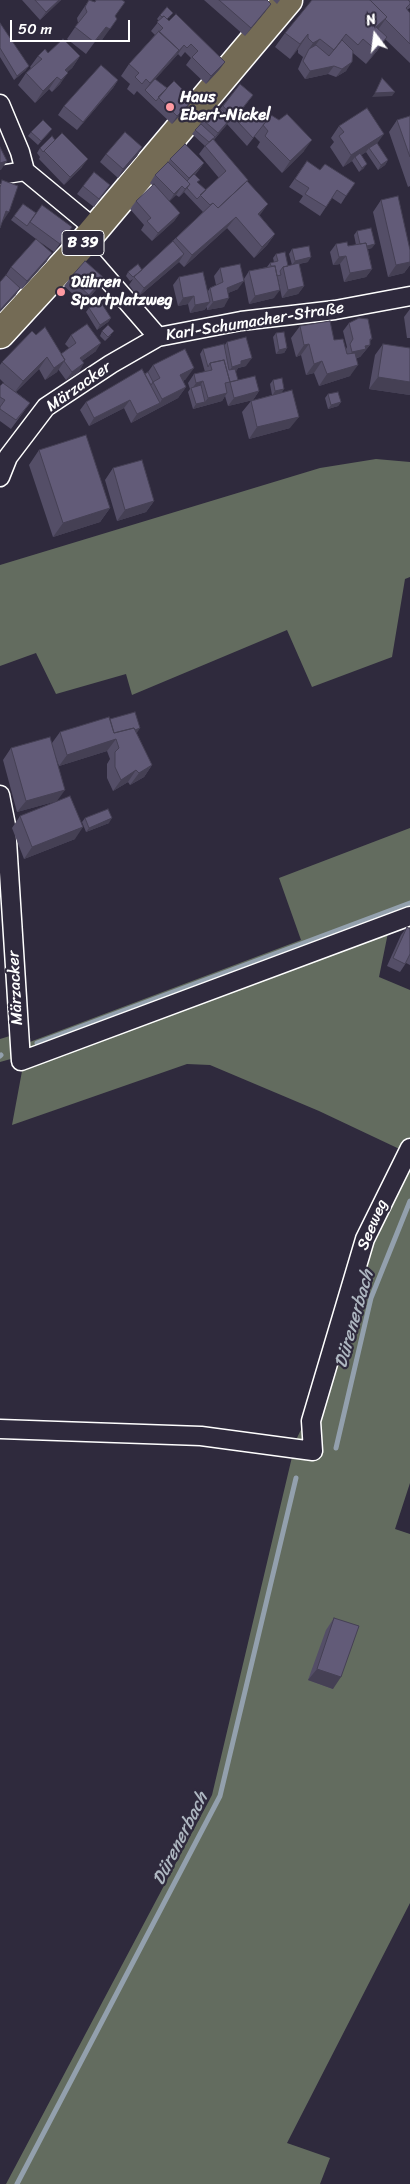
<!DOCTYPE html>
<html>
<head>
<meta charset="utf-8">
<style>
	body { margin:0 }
	#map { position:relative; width:410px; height:2184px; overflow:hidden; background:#2f2a3d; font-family:Sriracha,sans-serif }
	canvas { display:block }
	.north { position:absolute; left:350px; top:10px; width:50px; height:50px; -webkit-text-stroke:4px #2f2a3d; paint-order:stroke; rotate:345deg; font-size:14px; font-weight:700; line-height:20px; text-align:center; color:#fff }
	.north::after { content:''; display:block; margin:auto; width:18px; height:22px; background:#fff; clip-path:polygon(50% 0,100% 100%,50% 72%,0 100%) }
	.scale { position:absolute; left:10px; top:20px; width:120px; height:22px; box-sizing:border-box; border:2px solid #fff; border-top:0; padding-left:6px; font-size:15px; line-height:18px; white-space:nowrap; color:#fff; -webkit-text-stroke:4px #2f2a3d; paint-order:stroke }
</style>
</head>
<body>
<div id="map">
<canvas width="410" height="2184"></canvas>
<div class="north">N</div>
<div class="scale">50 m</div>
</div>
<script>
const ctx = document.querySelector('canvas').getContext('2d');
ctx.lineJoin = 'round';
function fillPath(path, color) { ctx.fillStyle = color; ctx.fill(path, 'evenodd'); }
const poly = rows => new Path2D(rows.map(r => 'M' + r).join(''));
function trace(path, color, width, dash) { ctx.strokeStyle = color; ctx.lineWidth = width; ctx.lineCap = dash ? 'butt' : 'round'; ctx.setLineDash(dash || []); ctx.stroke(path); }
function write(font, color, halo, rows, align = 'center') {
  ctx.font = font + ' Sriracha,sans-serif'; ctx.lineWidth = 4.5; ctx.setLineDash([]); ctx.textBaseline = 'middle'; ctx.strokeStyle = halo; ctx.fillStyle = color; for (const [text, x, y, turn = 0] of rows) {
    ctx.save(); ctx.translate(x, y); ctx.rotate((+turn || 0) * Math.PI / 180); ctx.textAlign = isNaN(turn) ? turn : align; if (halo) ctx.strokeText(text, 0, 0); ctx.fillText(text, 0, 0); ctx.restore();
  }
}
fillPath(poly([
	[376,459,410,462,410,577,405,579,392,657,312,687,287,630,132,695,126,674,56,694,36,653,0,666,0,565,320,468],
	[410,828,410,911,391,918,379,977,410,990,410,1154,319,1111,210,1065,187,1064,12,1125,25,1055,0,1062,0,1039,26,1031,27,1043,301,940,279,878],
	[410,1167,410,1483,395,1529,410,1534,410,1903,287,2143,330,2158,320,2184,6,2184,212,1795,296,1440,308,1415,376,1237]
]), '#636c5f');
trace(poly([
	[37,1043,410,903],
	[0,1056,1,1055],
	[336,1448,371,1298,410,1201],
	[17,2184,220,1796,296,1478]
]), '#93a0ad', 5);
const minor = poly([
	[0,104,20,152,25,171,94,228],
	[0,175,25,171],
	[80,247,158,337],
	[0,477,8,457,46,407,111,364,158,337,241,321,335,310,410,296],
	[0,795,6,825,21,1061,410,916],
	[0,1429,201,1436,313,1451,311,1421,365,1239,410,1148]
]);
const primary = poly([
	[0,334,80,247,288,0]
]);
trace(minor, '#fff', 21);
trace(primary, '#fff', 31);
trace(minor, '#2f2a3d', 18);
trace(primary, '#746b55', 28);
fillPath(poly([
	[22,0,61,0,40,20],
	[89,0,115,17,102,40,97,39,86,54,67,39,78,23,77,18],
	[204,0,267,0,265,12,245,36],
	[273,0,280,0,277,4],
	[410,0,410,8,407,10,410,13,410,63,385,39,377,51,366,64,353,53,346,71,336,77,328,74,305,79,298,69,303,57,298,53,298,49,290,59,275,47,285,33],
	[160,15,170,17,167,19,225,62,219,70,206,84,186,65,191,58,185,52,181,57,178,54,155,79,187,108,172,124,137,91,134,95,127,89,130,84,121,76,129,64,155,35,151,31,159,21,157,19],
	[0,23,26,70,14,80,0,57],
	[48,53,80,56,72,68,67,72,60,84,52,92,49,89,35,103,18,85,26,73,31,68,30,67,38,56],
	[118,80,113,88,77,130,58,115,64,106],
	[240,84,253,95,241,111,249,118,258,109,304,151,282,173,257,147,260,142,255,137,255,136,247,146,227,124,214,140,247,182,260,216,275,234,267,245,254,258,227,228,184,267,179,262,138,297,129,285,133,279,130,281,126,276,128,272,142,270,203,212,184,192,179,197,176,195,169,201,180,213,174,221,152,241,141,230,144,225,130,209,136,201,153,186,150,183,155,175,168,163,170,159,204,163,195,175,198,183,206,190,219,178,199,154,205,146,192,134,203,120,220,109],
	[410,116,410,186,408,187,389,132,397,120],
	[339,126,377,144,388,160,385,165,378,170,366,152,361,155,364,168,359,172,352,161,343,167,330,147,334,142,331,138],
	[52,129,38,145,28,136,31,132],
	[142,147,137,156,118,178,100,162,106,154],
	[40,148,82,167,64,185,39,159,40,157,37,153],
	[307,161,346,196,341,204,332,198,320,216,299,202,303,196,289,187],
	[110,185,94,207,77,194,83,186],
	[381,200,410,250,410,265,404,273,388,277,373,212],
	[23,204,36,213,72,227,54,252,40,242,47,261,22,289,20,288,15,296,6,275,11,267,36,239,11,220],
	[357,231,372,248,368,249,372,269,366,277,344,282,340,264,333,265,330,252,336,244,348,246,356,245,354,235],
	[292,249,308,262,299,264,304,286,298,294,282,298,278,279,274,298,249,304,244,279,249,271,267,267,270,263,274,262,273,258,276,254,288,266,292,265,289,254],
	[220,268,238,289,228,293,224,307,207,310,207,307,204,310,190,313,188,304,178,306,173,285,179,277,208,291,210,288,216,285,214,276],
	[70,278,99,286,84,304,64,286],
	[89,308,111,318,108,322,97,330,86,312],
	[410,309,410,338,407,338,404,317],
	[349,323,370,342,370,345,360,357,357,358,350,376,319,386,314,373,306,375,301,355,296,357,291,338,300,326,334,340,346,349,347,347,343,331],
	[102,331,111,335,105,341,100,336],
	[276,333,287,348,284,353,276,354,273,337],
	[36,335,61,354,69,348,65,344,71,335,96,351,82,361,79,372,66,380,58,369,57,372,45,380,39,369,16,392,30,403,11,429,0,421,0,386,4,383,0,379,0,365,2,362],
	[227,342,246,366,238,368,235,372,238,380,259,391,253,400,228,406,225,396,222,401,193,409,188,392,190,389,188,383,194,374,205,372,200,354,203,349,224,346],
	[383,344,410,348,410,395,369,389,375,355],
	[153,365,186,379,183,381,186,387,178,398,131,423,124,408,89,426,80,410,86,402,148,372],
	[273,380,282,393,290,428,249,439,242,412,251,401,272,395,270,384],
	[328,394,341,402,338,406,328,409,325,398],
	[39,450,110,508,100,522,53,537,29,465],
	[113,468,154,501,146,512,117,521,105,480],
	[110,719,137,734,152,765,144,777,130,785,128,782,113,791,107,778,107,764,110,759,107,751,59,766,55,755,57,801,17,812,3,760,11,748,52,743,60,732],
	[20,816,75,839,24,859,12,828],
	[85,818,109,823,86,832,82,822],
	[407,927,410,929,410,965,406,963,400,972,387,966,401,935],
	[334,1618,333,1689,308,1680,326,1630]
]), '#544e67');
fillPath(poly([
	[59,0,61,0,40,20,46,12],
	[271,4,265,12,245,36,251,28],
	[387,17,377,31,376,27],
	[106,27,110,29,102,40,97,39,86,54],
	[308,34,298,49,290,59,300,44],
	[387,37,377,51,366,64,376,50],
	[320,39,310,53,309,49,313,43],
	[184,45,178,54,145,91,150,83],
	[80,56,72,68,60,79,65,70],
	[225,62,219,70,206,84,211,76],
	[352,62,346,71,336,77,342,69],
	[29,66,26,70,14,80,17,76],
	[334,66,328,74,305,79,310,71],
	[68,73,60,84,52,92,61,80],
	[57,77,49,89,35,103,43,91],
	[118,80,113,88,77,130,83,122],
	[395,92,392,96,372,97,375,93],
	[193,100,187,108,172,124,177,116],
	[231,118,226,126,207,147,218,133],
	[384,134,376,145,369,148,366,152,356,159,355,157,352,161,343,167,351,155],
	[312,140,304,151,282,173,290,161],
	[142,147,137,156,118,178,123,169],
	[88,159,82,167,64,185,70,177],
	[388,160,385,165,378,170,381,165],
	[7,161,1,170,0,170,0,163],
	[204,163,198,171,184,186,189,178],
	[367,164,364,168,359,172,362,168],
	[190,184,184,192,179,197,185,189],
	[182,186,176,195,169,202,174,194],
	[268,204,260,215,258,214],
	[6,211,9,212,3,221,0,220],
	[180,213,174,221,152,241,158,233],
	[236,217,227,228,184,267,192,255],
	[275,234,267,245,254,258,262,247],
	[375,244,372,248,358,251,361,247],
	[52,253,47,261,22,289,27,281],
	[184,254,179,262,138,297,144,288],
	[346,256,340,264,333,265,339,257],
	[311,257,308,262,292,265,295,261],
	[410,262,410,265,404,273,388,277,396,265],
	[372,269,366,277,344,282,350,273],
	[104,278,99,286,84,304,89,295],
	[244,281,238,289,221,296,227,288],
	[304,286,298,294,282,298,288,290],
	[20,288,15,296,0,312,0,310],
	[280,290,274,298,249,304,255,296],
	[194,296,188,304,178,306,183,298],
	[229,298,224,307,207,310,213,302],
	[210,302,204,310,190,313,195,305],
	[111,318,108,322,97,330,100,325],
	[370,339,372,339,367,345,370,345,360,357,346,360,352,352],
	[101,343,96,351,75,366,80,358],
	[309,344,301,355,296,357,304,345],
	[287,348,284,353,276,354,279,350],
	[47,357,39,369,14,393,23,381],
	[252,358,246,366,238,368,236,372,226,375,232,367,241,361],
	[65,360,57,372,45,380,54,368],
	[322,361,314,373,306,375,314,364],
	[84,363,79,372,66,380,72,372],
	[358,365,350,376,319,386,327,374],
	[194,368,186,379,172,387,180,375],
	[378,377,410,382,410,395,369,389],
	[203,381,198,389,192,389,196,383],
	[186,387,178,398,131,423,137,414,160,403,162,399],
	[284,389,281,394,272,396,275,391],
	[259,391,253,400,228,406,234,398],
	[227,393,222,401,193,409,196,404,205,402,208,398],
	[130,400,124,408,89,426,94,418],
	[341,402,338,406,328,409,331,405],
	[299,417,290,428,249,439,257,427],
	[154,501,146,512,117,521,125,510],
	[110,508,100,522,53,537,63,523],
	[140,728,135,736,116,739,107,751,59,766,67,755,111,737],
	[152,765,144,777,130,785,139,773],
	[136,770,128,782,113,791,121,780],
	[65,790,57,801,17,812,26,801],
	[112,818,109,823,86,832,89,828],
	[83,827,75,839,24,859,32,847],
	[317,1669,341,1677,333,1689,308,1680]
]), '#454054');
const building = poly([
	[35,0,59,0,46,12,35,0],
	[89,0,95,2,96,0,122,0,125,2,115,16,117,19,110,29,106,27,94,42,75,27,87,12,85,7,89,0],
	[219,0,267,0,271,4,251,28,219,0],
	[312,0,370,0,387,17,376,27,387,37,376,50,363,39,358,45,346,34,334,50,320,39,313,43,308,38,308,34,300,44,285,33,312,0],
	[370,0,408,0,410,2,410,4,406,8,410,13,410,44,385,19,387,17,370,0],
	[167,7,173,13,167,19,164,16,162,17,160,15,167,7],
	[176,14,225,62,211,76,192,57,198,51,191,44,187,48,184,45,177,53,179,50,159,32,163,28,157,22,164,16,169,21,176,14],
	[0,23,29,66,17,76,0,48,0,23],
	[159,31,179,50,150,83,146,79,142,84,135,77,139,73,129,64,159,31],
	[63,39,80,56,65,70,68,73,61,80,57,77,43,91,26,73,42,59,38,56,45,49,48,53,63,39],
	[342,40,353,51,352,62,342,69,334,66,310,71,303,61,309,49,316,45,329,56,342,40],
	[101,65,118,80,83,122,64,106,101,65],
	[382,78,395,92,375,93,382,78],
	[155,79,167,88,156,101,145,90,155,79],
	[174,81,193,100,177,116,158,97,174,81],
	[240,84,253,95,241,110,249,118,258,109,268,119,253,138,223,106,240,84],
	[216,105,231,118,218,133,203,120,216,105],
	[367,108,384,134,351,155,339,136,344,132,339,126,367,108],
	[287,114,312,140,290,161,265,136,268,131,263,125,271,115,279,120,287,114],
	[410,116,410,157,397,120,410,116],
	[43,120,52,129,41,141,31,132,43,120],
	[201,124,215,137,209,142,195,130,201,124],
	[125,132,142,147,123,169,106,154,125,132],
	[62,133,88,159,70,177,44,151,62,133],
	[52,136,55,140,43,152,40,148,52,136],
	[213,139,248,180,247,182,247,181,218,208,213,203,210,205,200,195,226,171,205,146,213,139],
	[377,143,388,160,381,165,369,148,377,143],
	[185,144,204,163,189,178,170,159,185,144],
	[0,147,7,161,0,163,0,147],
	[360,153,367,164,362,168,355,157,360,153],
	[307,161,320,170,325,164,355,183,346,196,337,190,326,207,305,194,309,188,295,179,307,161],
	[168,162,190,184,185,189,182,186,174,194,155,175,168,162],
	[94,172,110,185,99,199,83,186,94,172],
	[194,174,200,180,197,182,206,190,197,199,187,188,190,184,187,181,194,174],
	[2,180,18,186,9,212,6,211,0,228,0,187,2,180],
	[247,181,268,204,258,214,275,234,262,247,236,217,192,255,176,238,213,203,218,208,247,181],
	[154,184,180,213,158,233,147,221,151,218,136,201,154,184],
	[398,196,410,250,410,262,396,265,381,200,398,196],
	[23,204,36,213,27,226,14,216,23,204],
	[42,205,72,227,60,244,30,222,42,205],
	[371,228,375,244,367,246,366,243,360,244,357,231,371,228],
	[36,239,52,253,27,281,11,267,36,239],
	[173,241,184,254,144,288,134,277,173,241],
	[347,242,348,246,366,243,372,269,350,273,346,256,339,257,336,244,347,242],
	[309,246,311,257,295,261,292,249,309,246],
	[285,252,288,266,283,267,280,271,281,275,277,276,275,266,271,266,270,263,278,261,276,254,285,252],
	[85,261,104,278,89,295,70,278,85,261],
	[299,263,304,286,288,290,283,267,299,263],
	[138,264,142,270,133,277,128,272,138,264],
	[240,264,244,281,227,288,229,298,213,302,210,288,223,282,220,268,240,264],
	[275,266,280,290,255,296,249,271,275,266],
	[203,272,210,302,195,305,194,296,183,298,179,277,203,272],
	[6,275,20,288,0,310,0,282,6,275],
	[100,301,111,318,100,325,89,308,100,301],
	[359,318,368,319,372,339,370,339,370,345,365,346,366,349,352,352,350,344,353,339,349,323,359,318],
	[330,321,334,340,343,339,347,354,355,353,358,365,327,374,322,361,314,364,309,344,304,345,300,326,330,321],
	[87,324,101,343,80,358,84,363,72,372,64,361,65,360,61,354,76,343,71,335,87,324],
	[108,325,114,331,108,337,102,331,108,325],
	[45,327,65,360,54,368,47,357,23,381,2,362,32,331,36,335,45,327],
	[284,332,287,348,279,350,276,333,284,332],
	[246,337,252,358,241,361,241,364,232,367,227,342,246,337],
	[224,344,229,370,235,369,238,380,230,382,224,360,210,363,208,367,203,349,224,344],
	[383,344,410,348,410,382,378,377,383,344],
	[185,349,194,368,180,375,186,387,162,399,153,382,160,378,153,365,185,349],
	[224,360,230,382,225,383,227,393,208,398,203,381,196,383,194,374,212,370,210,363,224,360],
	[142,369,160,403,137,414,130,400,94,418,86,402,142,369],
	[148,372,153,382,151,385,145,374,148,372],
	[255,376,259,391,234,398,230,382,255,376],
	[282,378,284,389,275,391,273,380,282,378],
	[3,383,30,403,16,420,0,409,0,407,5,400,0,397,0,386,3,383],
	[201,385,205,402,196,404,191,388,201,385],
	[292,390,299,417,257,427,251,401,292,390],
	[338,392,341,402,331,405,328,394,338,392],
	[86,435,110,508,63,523,39,450,86,435],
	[142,460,154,501,125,510,113,468,142,460],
	[135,712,140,728,135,730,134,728,114,733,110,719,135,712],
	[109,717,114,733,134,728,152,765,139,773,136,770,121,780,115,767,115,752,119,748,116,739,67,755,60,732,109,717],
	[50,737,65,790,26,801,11,748,50,737],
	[70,796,83,827,32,847,20,816,70,796],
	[108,809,112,818,89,828,85,818,108,809],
	[407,927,410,929,410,954,405,964,393,958,407,927],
	[334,1618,359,1626,341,1677,317,1669,334,1618]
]);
fillPath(building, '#625b78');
trace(building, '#454054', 1);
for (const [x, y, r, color] of [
	[170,107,5,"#ff9aa2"],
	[61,292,5,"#ff9aa2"]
]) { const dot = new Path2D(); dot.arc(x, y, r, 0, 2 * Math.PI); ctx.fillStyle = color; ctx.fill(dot); trace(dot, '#2f2a3d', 2); }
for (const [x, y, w] of [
	[83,243,42]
]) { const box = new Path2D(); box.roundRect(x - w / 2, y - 12.5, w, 25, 4); ctx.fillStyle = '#2f2a3d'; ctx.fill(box); trace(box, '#fff', 1); }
write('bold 15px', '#fff', null, [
	["B 39",83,243]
]);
write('bold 16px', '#fff', '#2f2a3d', [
	["Haus",180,98],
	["Ebert-Nickel",180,116],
	["Dühren",71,283],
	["Sportplatzweg",71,301]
], 'left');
write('16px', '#fff', '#2f2a3d', [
	["Karl-Schumacher-Straße",255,322,-9],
	["Märzacker",79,387,-35],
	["Märzacker",16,988,-93],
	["Seeweg",373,1225,-67]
]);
write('italic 18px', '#aeb7c1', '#2f2a3d', [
	["Dürenerbach",355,1319,-74],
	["Dürenerbach",181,1839,-63]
]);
</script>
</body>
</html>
